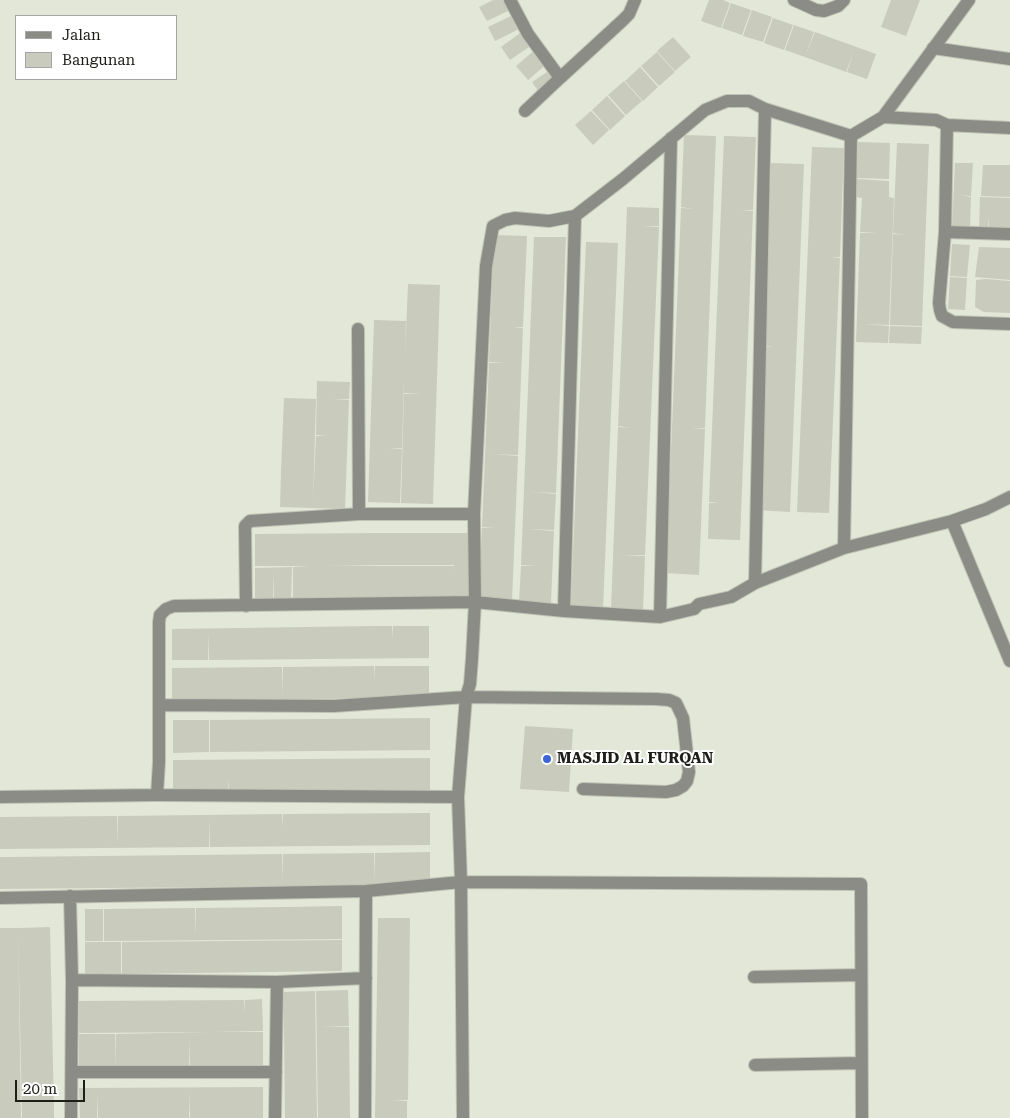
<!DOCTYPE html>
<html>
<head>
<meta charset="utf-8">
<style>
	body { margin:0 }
	#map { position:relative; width:1010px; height:1118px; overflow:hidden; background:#e3e7d7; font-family:"Roboto Serif",serif }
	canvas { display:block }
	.legend { position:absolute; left:15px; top:15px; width:162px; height:65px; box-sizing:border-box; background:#fff; border:1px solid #a5a5a3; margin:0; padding:6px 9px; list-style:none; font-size:15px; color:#1d1e18 }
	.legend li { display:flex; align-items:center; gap:10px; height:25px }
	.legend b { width:25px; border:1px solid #a5a5a3 }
	.scale { position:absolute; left:15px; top:1080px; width:70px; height:22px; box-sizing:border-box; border:2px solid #1d1e18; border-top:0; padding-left:6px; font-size:15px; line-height:18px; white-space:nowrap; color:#1d1e18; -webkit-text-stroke:4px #fff; paint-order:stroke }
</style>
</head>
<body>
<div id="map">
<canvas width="1010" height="1118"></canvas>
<ul class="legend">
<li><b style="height:6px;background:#8b8c86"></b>Jalan</li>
<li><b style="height:14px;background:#c9ccbc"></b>Bangunan</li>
</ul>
<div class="scale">20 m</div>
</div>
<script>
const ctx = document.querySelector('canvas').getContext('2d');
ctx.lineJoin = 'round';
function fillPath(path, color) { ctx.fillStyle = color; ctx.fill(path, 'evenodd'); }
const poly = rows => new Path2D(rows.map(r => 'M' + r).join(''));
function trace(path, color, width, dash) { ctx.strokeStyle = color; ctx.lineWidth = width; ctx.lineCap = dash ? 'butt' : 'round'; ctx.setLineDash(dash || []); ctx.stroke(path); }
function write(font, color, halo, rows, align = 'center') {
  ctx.font = font + ' "Roboto Serif",serif'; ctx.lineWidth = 4; ctx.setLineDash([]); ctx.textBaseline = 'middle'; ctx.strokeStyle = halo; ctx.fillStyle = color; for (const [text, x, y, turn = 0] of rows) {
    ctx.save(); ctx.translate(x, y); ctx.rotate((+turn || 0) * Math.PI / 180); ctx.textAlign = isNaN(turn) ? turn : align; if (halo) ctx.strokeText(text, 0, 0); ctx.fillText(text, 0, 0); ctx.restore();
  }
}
fillPath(poly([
	[493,0,505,0,510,10,487,21,479,7],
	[709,0,723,0,730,3,721,28,701,21],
	[891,0,920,0,906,36,881,27],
	[731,3,751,10,742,35,722,28],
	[752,10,772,17,763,42,743,36],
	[513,15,519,29,495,41,488,27],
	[773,18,793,25,784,50,764,43],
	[794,25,814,32,805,57,785,50],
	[523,31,532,45,510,60,501,47],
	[815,32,876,54,867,79,847,72,854,51,846,72,805,57],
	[673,37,691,57,675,71,657,51],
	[536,49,548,63,528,80,516,66],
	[657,52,675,72,659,86,641,66],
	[640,67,658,87,643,101,625,81],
	[547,72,553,80,538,91,532,82],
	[624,81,642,101,626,115,608,95],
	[607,96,625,116,610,130,592,110],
	[591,111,609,130,593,145,575,125],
	[684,135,716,136,705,428,692,428,705,429,699,575,666,573,681,208,694,209,681,207],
	[724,136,756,137,753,210,741,210,753,211,740,540,708,539,709,503,719,503,709,502],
	[858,142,890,143,889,179,857,178],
	[897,143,929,144,922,326,890,325,893,234,906,235,893,233],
	[812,147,844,148,840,257,830,257,840,258,829,513,797,512],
	[771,163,804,164,790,512,757,510,764,347,774,347,764,346,769,218,795,219,769,218],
	[955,163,973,163,971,196,960,195,971,197,970,229,952,228],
	[983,165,1010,165,1010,197,981,196],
	[857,179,889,181,889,197,894,198,889,325,863,324,889,326,888,343,856,342,860,233,877,233,860,232,862,198,856,197],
	[980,197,1010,198,1010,230,989,229,989,217,988,229,979,229],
	[627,207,659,208,659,226,642,226,659,227,645,555,619,555,645,556,643,611,611,609,618,427,631,428,618,426,625,262,637,263,625,262],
	[494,235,527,236,523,327,513,327,523,328,518,455,491,454,518,456,512,601,479,600,482,528,495,528,482,527,489,363,506,363,489,362],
	[534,237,566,237,556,493,530,492,556,494,554,530,528,529,554,531,551,603,519,602,521,566,537,566,521,565],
	[586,242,618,243,603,609,571,608,573,553,589,553,573,553],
	[952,244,970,245,967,277,950,276],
	[979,247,1010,248,1010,280,975,277],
	[950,277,967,278,965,310,948,309],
	[986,279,1010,281,1010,313,984,312,975,307,976,280],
	[408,284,440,285,433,504,401,503,404,394,421,394,404,393,404,382,402,448,389,448,402,449,400,503,368,502,374,320,406,321,405,357],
	[890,326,922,327,921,344,889,343],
	[317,381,350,382,349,399,333,399,349,400,345,509,280,507,281,471,298,472,281,471,284,398,316,399,313,502,316,436,328,436,316,435],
	[381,533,472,533,472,598,293,599,293,567,310,566,255,566,255,534],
	[381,565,454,565,455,594,454,566,327,566],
	[292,567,291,599,274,599,273,572,273,599,255,599,255,568],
	[374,626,392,626,392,639,393,626,429,626,429,658,209,660,208,632,208,660,172,660,172,629],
	[374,666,375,679,375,666,429,666,429,698,172,700,172,668,282,667,283,695,283,667],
	[430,718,430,750,210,752,210,720],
	[173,720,209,720,209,752,173,753],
	[525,726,573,729,569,792,520,789],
	[430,758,430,790,229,792,228,779,228,792,173,792,173,760],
	[430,813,430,845,210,847,209,819,209,847,0,849,0,817,117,816,118,844,118,816,282,814,283,827,283,814],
	[430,852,430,885,0,889,0,857,7,857,7,870,7,857,282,854,283,882,283,854,374,853,375,881,375,853],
	[342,906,342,939,104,941,104,909,195,908,196,936,196,908,287,907,288,935,287,907],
	[85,909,103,909,103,941,85,941],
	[378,918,410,918,408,1100,391,1100,407,1101,407,1118,375,1118],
	[50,927,54,1110,41,1110,54,1110,54,1118,22,1118,18,928],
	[0,928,18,928,21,1118,0,1118],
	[342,940,342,971,122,974,122,942],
	[85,942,121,942,121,974,85,974],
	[348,990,349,1026,321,1027,349,1027,350,1118,318,1118,316,991],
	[315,991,317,1118,285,1118,284,1028,312,1028,284,1028,283,992],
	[262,999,263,1031,214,1032,263,1032,263,1065,190,1065,189,1038,189,1065,116,1066,116,1034,208,1032,79,1033,79,1001,244,1000,245,1012,245,1000],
	[79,1034,115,1034,116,1066,79,1066],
	[263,1087,263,1118,190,1118,190,1092,189,1118,98,1118,98,1093,97,1118,80,1118,79,1088]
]), '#c9ccbc');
const minor = poly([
	[510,0,528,34,560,78,622,21,629,14,635,0],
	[794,0,816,10,824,11,838,6,844,0],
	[933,48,1010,59],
	[525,111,560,78],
	[883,117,969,0],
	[947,125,945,232,939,303,940,310,942,316,953,322,1010,324],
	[945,232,1010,234],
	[358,329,359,514],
	[952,521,1010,661],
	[844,548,851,136],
	[755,583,765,109],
	[246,606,245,526,250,521,359,514,474,514],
	[564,611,575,216],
	[660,617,694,609,699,604,731,597,755,583,844,548,952,521,986,509,1010,497],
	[159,705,334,706,466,697,656,699,669,700,676,703,683,718,689,772,687,781,683,786,676,790,666,792,583,789],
	[157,795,159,762,159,622,160,615,166,609,174,606,475,602,564,611,660,617,671,138],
	[0,797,157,795,458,797],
	[70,896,72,980,71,1118],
	[0,898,366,891,461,882,861,884,862,1118],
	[754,977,861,975],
	[72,980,277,982,366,978],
	[755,1065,861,1063],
	[72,1072,276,1072],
	[275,1118,277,982],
	[365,1118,366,891],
	[463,1118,461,882,458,797,466,697,470,684,472,658,475,602,474,514,486,266,493,226,505,220,515,218,549,221,575,216,623,179,705,110,727,101,749,101,765,109,851,136,883,117,936,120,947,125,1010,128]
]);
trace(minor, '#bfc3b5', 14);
trace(minor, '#8b8c86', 12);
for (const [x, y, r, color] of [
	[547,759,5,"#3e65d7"]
]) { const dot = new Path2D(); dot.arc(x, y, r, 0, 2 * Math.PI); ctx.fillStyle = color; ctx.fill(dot); trace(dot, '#fff', 2); }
write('bold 15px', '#1d1e18', '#fff', [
	["MASJID AL FURQAN",557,759]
], 'left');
</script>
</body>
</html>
